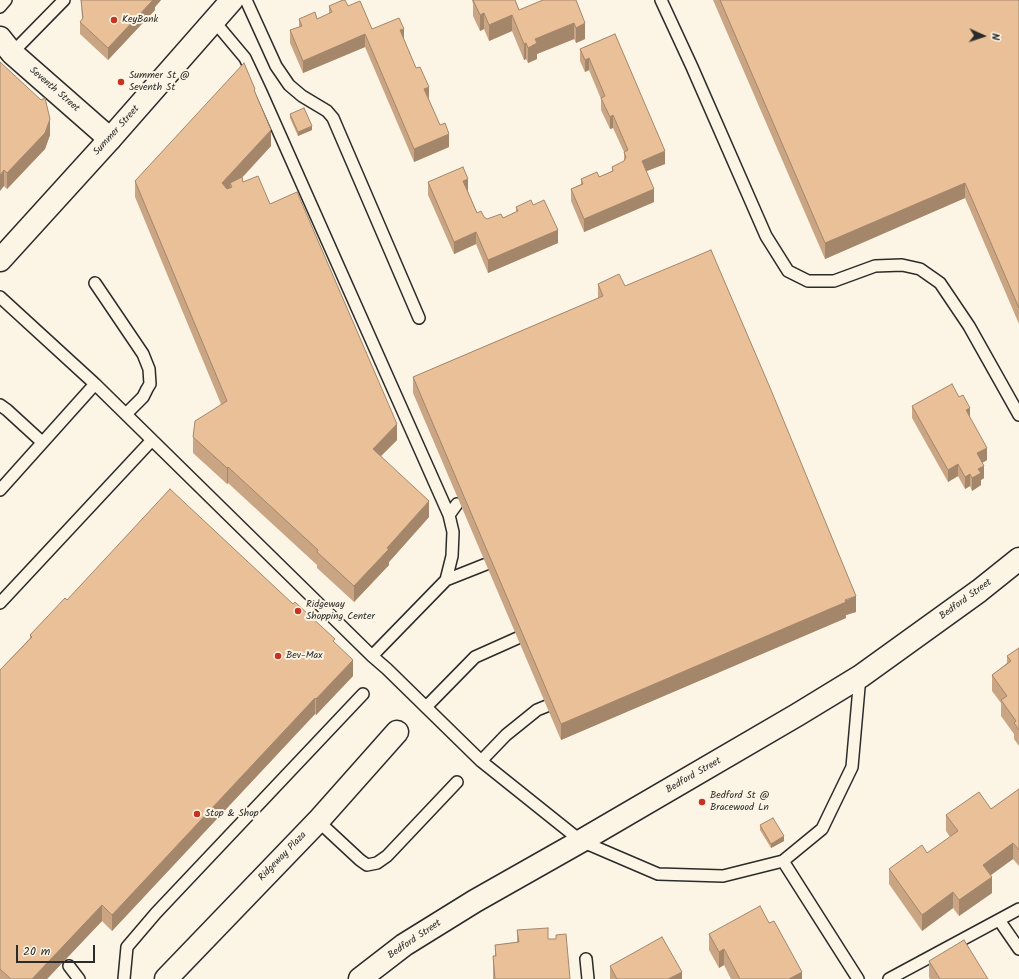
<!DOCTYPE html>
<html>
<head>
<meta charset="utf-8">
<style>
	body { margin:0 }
	#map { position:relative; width:1019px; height:979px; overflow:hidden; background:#fcf5e5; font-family:Kalam,sans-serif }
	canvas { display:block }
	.north { position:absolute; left:963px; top:16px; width:40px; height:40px; -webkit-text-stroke:3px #fcf5e5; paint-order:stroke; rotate:93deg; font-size:11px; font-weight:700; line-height:16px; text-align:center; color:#2b2b2b }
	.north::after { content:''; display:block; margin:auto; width:14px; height:18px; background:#2b2b2b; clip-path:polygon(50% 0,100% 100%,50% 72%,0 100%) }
	.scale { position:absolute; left:16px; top:945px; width:79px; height:18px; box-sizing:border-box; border:2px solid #2b2b2b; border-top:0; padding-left:5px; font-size:12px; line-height:14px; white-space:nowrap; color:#2b2b2b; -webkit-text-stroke:3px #fcf5e5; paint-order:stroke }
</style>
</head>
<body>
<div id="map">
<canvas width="1019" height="979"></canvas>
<div class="north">N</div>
<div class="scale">20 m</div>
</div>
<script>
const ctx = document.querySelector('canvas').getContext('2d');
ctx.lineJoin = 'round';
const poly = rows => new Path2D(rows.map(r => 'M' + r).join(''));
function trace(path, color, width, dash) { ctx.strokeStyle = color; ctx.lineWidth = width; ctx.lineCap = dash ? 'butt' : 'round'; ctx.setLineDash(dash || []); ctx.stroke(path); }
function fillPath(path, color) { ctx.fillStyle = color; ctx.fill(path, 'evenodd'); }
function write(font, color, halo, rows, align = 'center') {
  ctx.font = font + ' Kalam,sans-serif'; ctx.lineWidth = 4; ctx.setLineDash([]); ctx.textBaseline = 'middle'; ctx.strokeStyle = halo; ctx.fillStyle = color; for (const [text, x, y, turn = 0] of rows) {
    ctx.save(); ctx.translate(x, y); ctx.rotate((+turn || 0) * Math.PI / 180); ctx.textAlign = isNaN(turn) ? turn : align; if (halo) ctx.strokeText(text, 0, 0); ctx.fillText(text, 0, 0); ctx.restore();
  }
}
const service = poly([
	[246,0,276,66,289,85,302,96,327,111,333,118,419,318],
	[661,0,692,67,766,236,788,271,808,281,834,281,875,266,902,265,920,269,940,283,969,326,1019,415],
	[0,7,6,0],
	[214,21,245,58,261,92,449,515,453,532,452,556,446,580],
	[12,53,64,0],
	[95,283,143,354,149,369,150,384,147,389,143,397,126,414],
	[0,297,95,384,372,656,387,669,481,761,581,841,658,874,723,876,783,861,822,829,852,767,860,676],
	[0,405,7,410,42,442],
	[0,490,95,384],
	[449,515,457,504],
	[0,603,152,440],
	[372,656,446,580,499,559],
	[426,707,475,657,531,632],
	[481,761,506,735,537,710,559,701],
	[318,821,360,860,367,865,377,863,387,856,457,782],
	[783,861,858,979],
	[999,920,1019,949],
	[586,959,588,979],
	[69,966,79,979],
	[124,979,127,947,156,913,363,694],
	[889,979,1019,909]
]);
const minor = poly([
	[0,38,12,53,110,139],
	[166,979,318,821,397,732]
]);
const secondary = poly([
	[0,260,110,139,232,0],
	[360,979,404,945,475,901,581,841,797,715,861,676,979,591,1019,559]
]);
trace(service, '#2b2b2b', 14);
trace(minor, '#2b2b2b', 25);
trace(secondary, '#2b2b2b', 25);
trace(service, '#fcf5e5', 11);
trace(minor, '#fcf5e5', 22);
trace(secondary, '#fcf5e5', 22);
fillPath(poly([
	[81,0,161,0,155,7,155,10,108,60,80,34,80,22,82,19],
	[472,0,515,0,519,10,576,0,585,39,576,43,574,39,537,54,537,59,528,63,526,59,524,60,512,31,489,41,484,29,480,31,473,16,473,4],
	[713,0,1019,0,1019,324,965,198,825,259],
	[329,6,348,6,372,29,404,40,449,147,414,162,365,47,303,73,290,43,290,30,299,27,299,19,317,19,329,14],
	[615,34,665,164,646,171,654,202,584,232,571,201,571,189,581,184,581,179,599,177,612,171,612,167,624,162,624,152,613,128,610,129,601,110,601,99,589,70,585,72,580,61,580,49],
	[0,62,50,135,45,149,7,189,4,186],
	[255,93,271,146,242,178,243,182,270,204,397,440,381,456,429,517,389,562,389,565,354,602,317,568,317,565,228,483,227,484,193,453,193,437,221,404,135,197,135,181],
	[290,114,312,130,298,136,290,118],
	[428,182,468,191,477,213,487,219,503,218,516,212,516,207,533,205,558,243,488,273,476,244,454,254,428,195],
	[598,284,625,286,856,612,846,615,846,618,561,740,413,393,413,377,598,298],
	[912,406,970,417,987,460,982,463,984,478,981,480,981,485,972,491,970,486,965,489,958,476,948,482,912,418],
	[67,600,335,643,353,676,316,715,315,714,112,931,102,921,47,979,0,979,0,670,30,638,30,635],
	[1019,648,1019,746,1014,739,1014,734,1001,716,1001,703,992,691,992,675,1007,663,1007,656],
	[1019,789,1019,866,1013,859,990,875,992,893,959,916,953,908,922,931,889,884,889,869,927,853,950,837,946,831,946,815,991,809],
	[760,825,784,841,771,848,760,830],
	[769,923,802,979,731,979,724,965,719,968,709,950,709,934],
	[517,930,548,939,556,939,556,935,570,979,493,979,493,956,495,956,495,945,517,942],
	[929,961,988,979,930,979,929,977],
	[610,966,682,979,610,979]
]), '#c9a584');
fillPath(poly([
	[153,0,161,0,155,7,155,10,108,60,108,48],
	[484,13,484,29,480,31,480,15],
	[512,15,512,31,489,41,489,25],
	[574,23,574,39,537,54,537,59,528,63,528,48,535,39],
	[585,23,585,39,576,43,576,28],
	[404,29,404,41,400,30],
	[365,34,365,47,303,73,303,61],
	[526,43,526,59,524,60,524,44],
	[589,58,589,70,585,72,585,60],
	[429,87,429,99,424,89],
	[613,115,613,128,610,129,610,117],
	[50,119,50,135,45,149,7,189,7,173],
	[312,126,312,130,298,136,298,132],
	[271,130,271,146,232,188,230,183,230,190,222,199,222,183],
	[449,134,449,147,414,162,414,149],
	[665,151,665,164,642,173,642,161],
	[4,170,4,186,0,191,0,175],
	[468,179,468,191,463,193,463,181],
	[965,183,965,198,825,259,825,243],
	[654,189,654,202,584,232,584,219],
	[558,230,558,243,488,273,488,260],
	[476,232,476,244,454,254,454,242],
	[970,408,970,420,966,410],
	[397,424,397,440,373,464,373,449],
	[987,448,987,460,977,466,977,453],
	[958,464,958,476,948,482,948,470],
	[984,466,984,478,981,480,981,485,972,491,972,478,978,469],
	[228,467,228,483,227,484,227,468],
	[970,474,970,486,965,489,965,477],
	[429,501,429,517,389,562,389,565,354,602,354,586,387,548],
	[856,596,856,612,846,615,846,618,561,740,561,724],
	[353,660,353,676,316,715,316,699],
	[315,698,315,714,112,931,112,915],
	[784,836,784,841,771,848,771,844],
	[1013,843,1013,859,983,881,983,865],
	[992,877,992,893,959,916,959,900],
	[953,892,953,908,922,931,922,915],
	[102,905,102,921,47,979,32,979],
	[724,949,724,965,719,968,719,952],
	[682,972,682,979,668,979],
	[802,972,802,979,789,979]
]), '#a4866b');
const building = poly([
	[81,0,153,0,108,48,80,22,83,18,81,0],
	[343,0,345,0,348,6,360,1,372,29,399,18,404,29,400,30,416,68,420,67,429,87,424,89,440,125,445,123,449,134,414,149,365,34,303,61,290,30,302,26,299,19,315,12,317,19,332,12,329,6,343,0],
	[473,0,515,0,519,10,543,0,576,0,585,23,576,28,574,23,535,39,537,43,528,48,526,43,524,44,512,15,489,25,484,13,480,15,473,0],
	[720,0,1019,0,1019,308,965,183,825,243,720,0],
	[615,34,665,151,642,161,654,189,584,219,571,189,583,184,581,179,597,172,599,177,613,171,612,167,624,161,626,157,624,152,628,150,613,115,610,117,601,98,605,96,589,58,585,60,580,49,615,34],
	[0,62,41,100,45,98,50,119,45,133,7,173,4,170,0,175,0,62],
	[244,63,255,89,254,90,271,130,222,183,227,189,232,187,230,183,242,177,243,182,258,176,270,204,297,192,397,424,373,449,429,501,387,548,389,549,354,586,317,552,318,550,228,467,227,468,193,437,195,421,227,401,135,181,244,63],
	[304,108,312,126,298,132,290,114,304,108],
	[463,167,468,179,463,181,477,213,481,211,484,217,487,219,501,214,503,218,518,211,516,207,531,200,533,205,544,200,558,230,488,260,476,232,454,242,428,182,463,167],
	[711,250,771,390,856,596,845,600,846,602,561,724,413,377,603,296,598,284,619,274,625,286,711,250],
	[952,384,959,397,963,395,970,408,966,410,987,448,977,453,984,466,978,469,981,473,972,478,970,474,965,477,958,464,948,470,912,406,952,384],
	[170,489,293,604,295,602,335,639,333,641,353,660,316,699,315,698,112,915,102,905,32,979,11,979,0,969,0,670,32,637,30,635,65,598,67,600,170,489],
	[1019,648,1019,730,1014,723,1016,721,1001,700,1007,696,992,675,1011,661,1007,656,1019,648],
	[1019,789,1019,850,1013,843,983,865,992,877,959,900,953,892,922,915,889,869,922,845,927,853,958,831,946,815,979,792,991,809,1019,789],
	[773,818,784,836,771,844,760,825,773,818],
	[760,906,769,923,774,921,802,972,789,979,740,979,724,949,719,952,709,934,760,906],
	[548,928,548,939,556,939,556,935,566,934,570,979,495,979,493,956,496,956,495,945,519,942,517,930,548,928],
	[662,937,682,972,668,979,617,979,610,966,662,937],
	[964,940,988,979,940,979,929,961,964,940]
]);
fillPath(building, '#eac099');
trace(building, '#a4866b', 1);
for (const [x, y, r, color] of [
	[114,20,4,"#c8321e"],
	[121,82,4,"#c8321e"],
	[298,611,4,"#c8321e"],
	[278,656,4,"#c8321e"],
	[702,802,4,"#c8321e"],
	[197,814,4,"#c8321e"]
]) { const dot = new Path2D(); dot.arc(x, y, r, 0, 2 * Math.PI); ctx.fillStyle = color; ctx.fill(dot); trace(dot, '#fcf5e5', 1.5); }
write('10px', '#2b2b2b', '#fcf5e5', [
	["KeyBank",122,20],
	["Summer St @",129,76],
	["Seventh St",129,88],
	["Ridgeway",306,605],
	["Shopping Center",306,617],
	["Bev-Max",286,656],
	["Bedford St @",710,796],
	["Bracewood Ln",710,808],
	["Stop & Shop",205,814]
], 'left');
write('10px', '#2b2b2b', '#fcf5e5', [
	["Seventh Street",54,90,41],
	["Summer Street",117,131,-48],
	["Bedford Street",966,600,-36],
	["Bedford Street",694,776,-30],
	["Ridgeway Plaza",283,857,-46],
	["Bedford Street",415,940,-34]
]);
</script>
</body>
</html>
